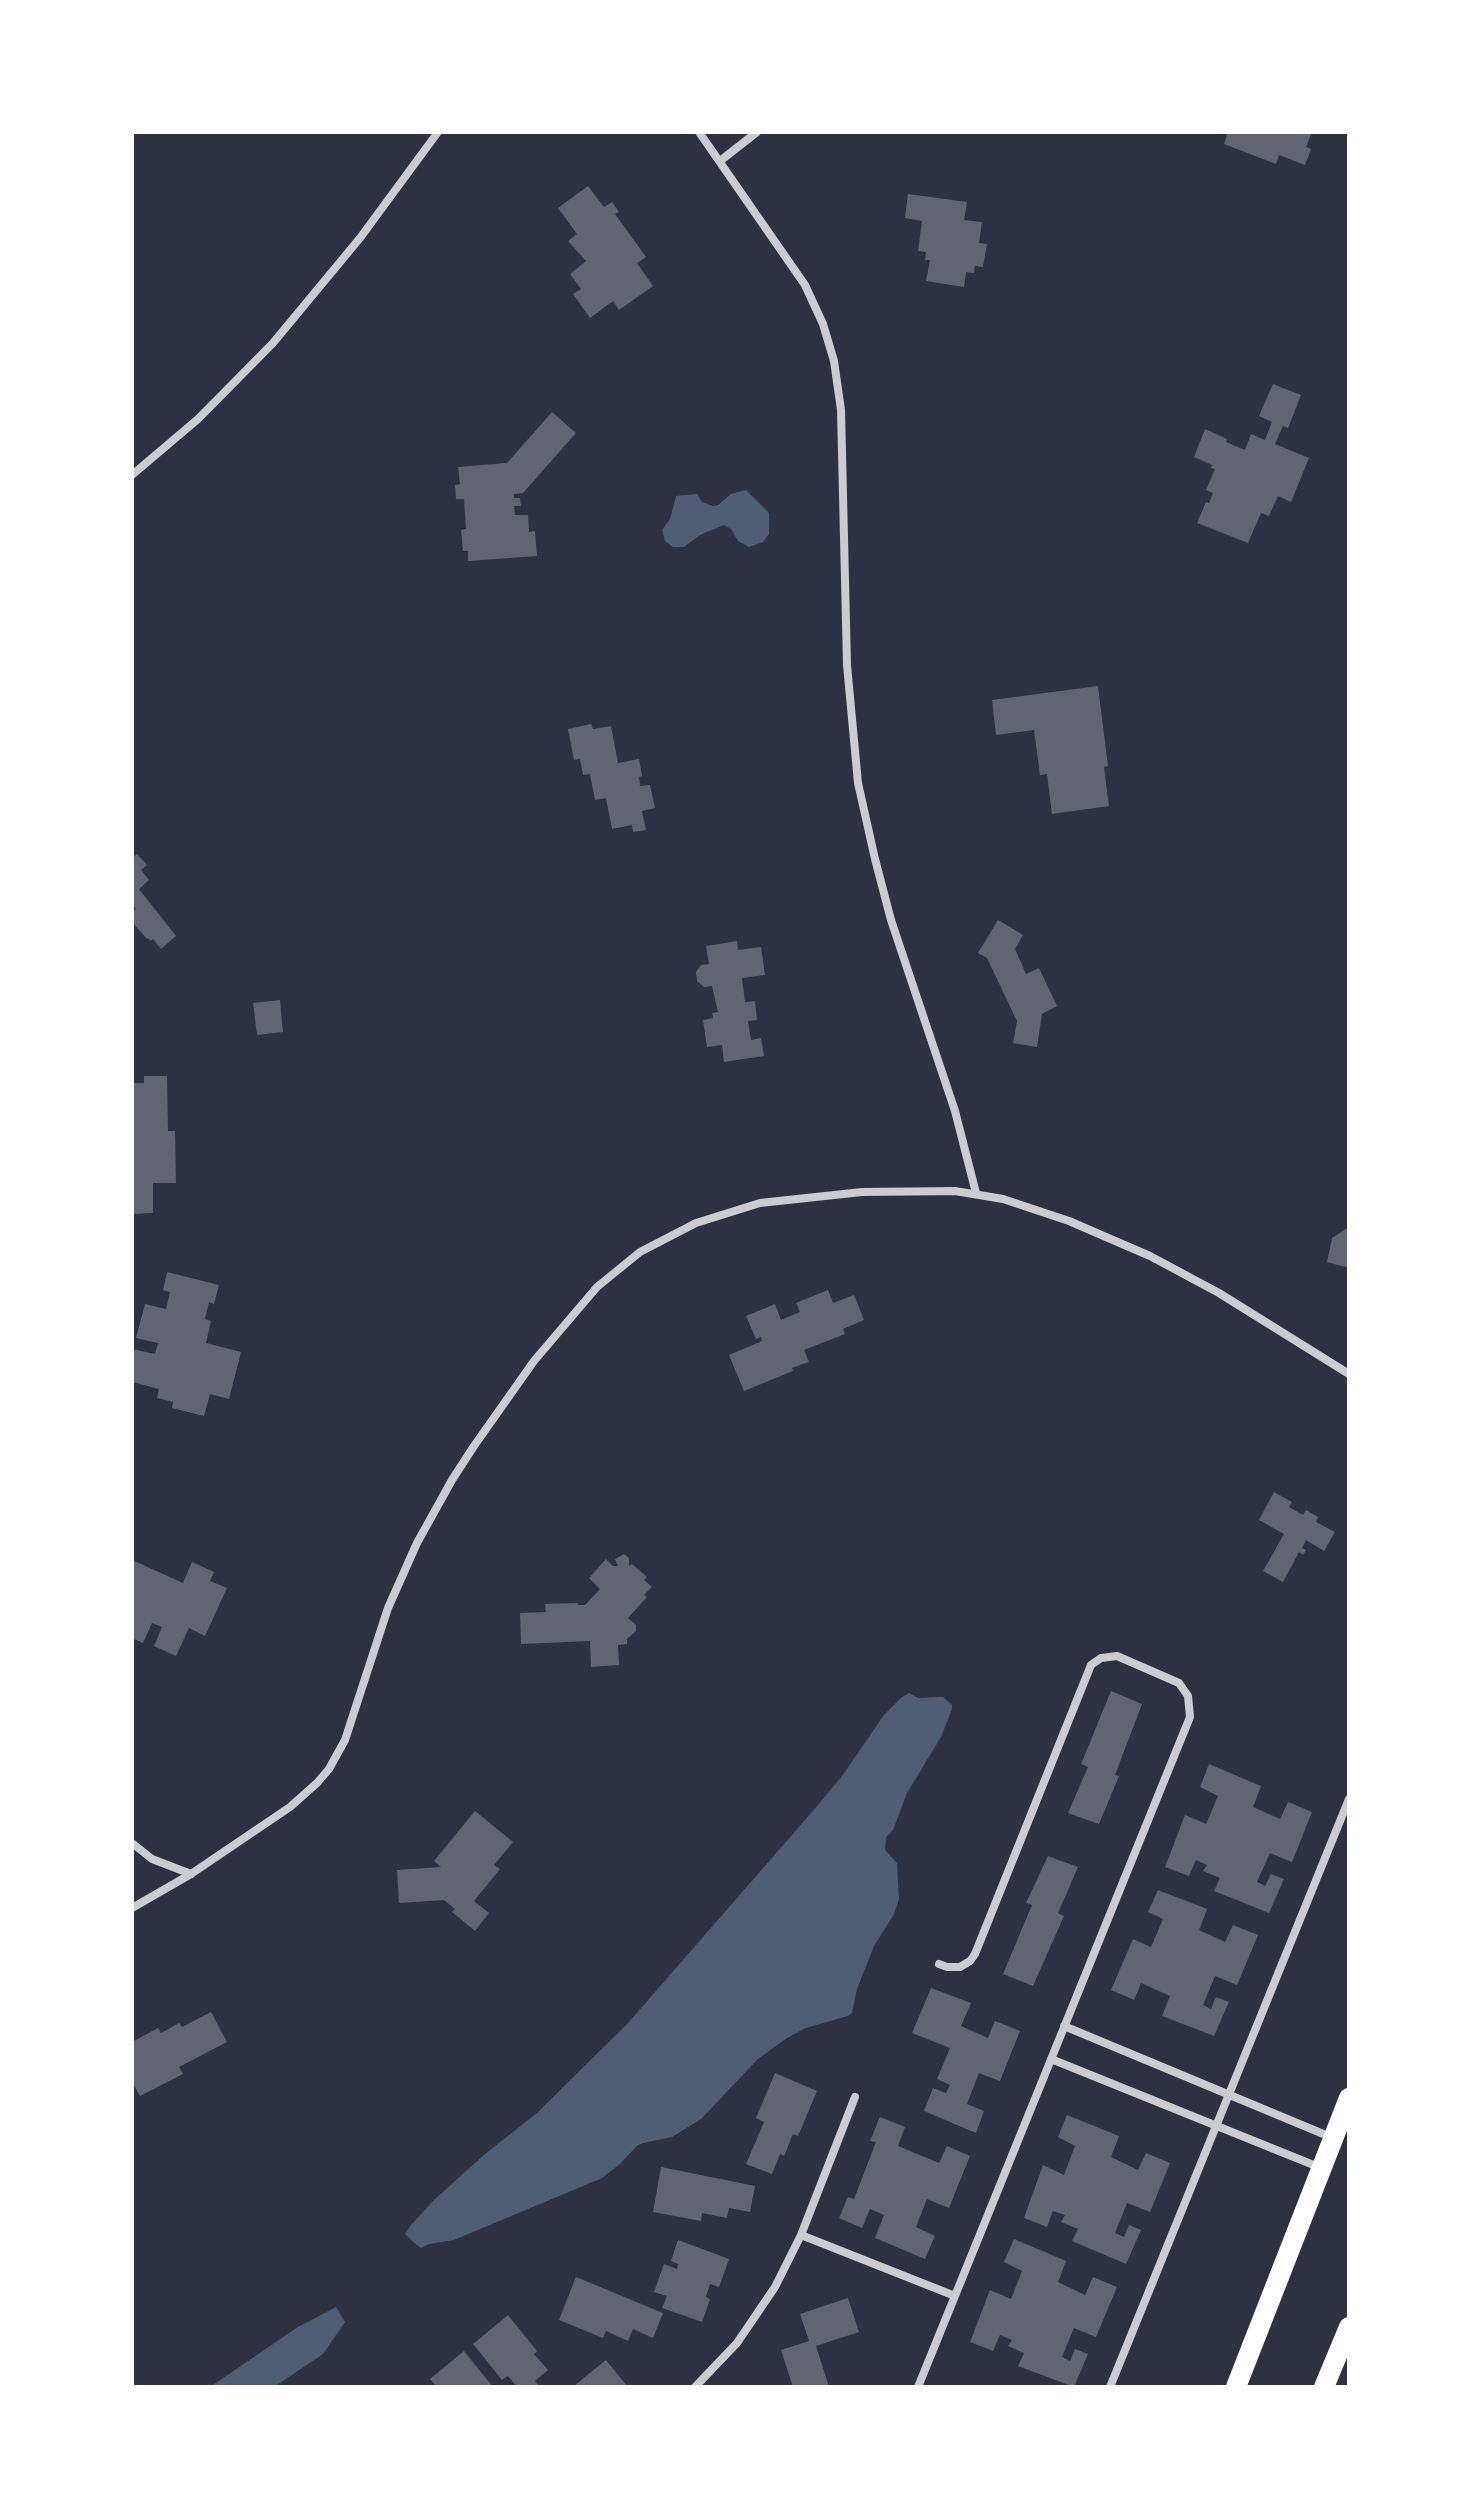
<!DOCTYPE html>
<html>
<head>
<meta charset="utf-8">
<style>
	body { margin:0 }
	#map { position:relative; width:1481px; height:2519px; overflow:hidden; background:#2d3142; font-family:"Nunito Sans",sans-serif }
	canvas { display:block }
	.frame { position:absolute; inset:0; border:134px solid #fff; pointer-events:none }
</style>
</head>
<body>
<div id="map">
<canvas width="1481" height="2519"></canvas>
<div class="frame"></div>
</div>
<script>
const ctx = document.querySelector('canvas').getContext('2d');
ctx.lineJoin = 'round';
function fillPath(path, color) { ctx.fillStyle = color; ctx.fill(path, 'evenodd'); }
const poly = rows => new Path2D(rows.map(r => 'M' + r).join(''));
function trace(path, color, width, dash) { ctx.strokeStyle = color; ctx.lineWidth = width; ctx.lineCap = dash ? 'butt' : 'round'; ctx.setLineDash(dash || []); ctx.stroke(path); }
fillPath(poly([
	[746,490,769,513,769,534,763,542,749,547,738,541,731,529,724,525,700,535,684,547,673,547,665,541,662,530,670,519,676,496,697,494,702,502,713,506,718,505,731,494],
	[909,1693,918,1698,943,1697,952,1705,952,1709,941,1737,907,1793,893,1830,886,1837,885,1850,897,1863,899,1899,894,1914,874,1946,857,1989,852,2013,848,2016,806,2028,787,2038,758,2059,701,2119,672,2137,643,2143,637,2146,620,2164,602,2178,454,2240,429,2244,421,2248,413,2242,405,2234,411,2225,434,2200,485,2154,537,2113,628,2023,812,1812,842,1776,884,1715,902,1697],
	[336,2307,345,2322,323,2354,274,2387,210,2387,298,2327]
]), '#4f5d75');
fillPath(poly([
	[1228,132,1312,132,1306,147,1311,149,1305,165,1279,155,1276,164,1224,144],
	[588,186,604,207,612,202,619,212,615,214,646,257,637,263,653,286,619,310,613,301,590,318,573,294,581,289,570,274,586,261,568,241,577,234,558,208],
	[908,194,967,202,964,220,982,222,979,243,987,244,983,267,975,266,974,273,966,272,964,287,926,281,930,260,925,260,926,252,918,251,922,221,905,218],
	[1273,384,1301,395,1288,428,1283,426,1275,444,1309,458,1291,502,1278,496,1269,516,1261,513,1248,543,1197,523,1206,502,1209,503,1213,493,1206,490,1215,469,1211,468,1212,465,1194,457,1205,429,1227,439,1226,442,1245,450,1251,434,1265,440,1272,422,1259,416],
	[552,412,576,433,523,493,514,494,514,498,520,498,521,506,514,506,515,515,528,515,529,532,535,531,537,556,468,561,468,551,463,551,461,530,466,529,464,499,456,499,455,485,460,484,458,467,507,463],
	[1098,686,1108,766,1104,767,1109,806,1052,814,1047,774,1040,775,1034,730,996,735,992,700],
	[591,724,593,729,611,726,618,763,639,759,642,776,639,777,640,786,650,785,655,808,642,811,646,830,633,832,632,825,612,829,606,798,595,800,590,774,583,775,580,759,574,760,568,729],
	[137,854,147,865,141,870,149,880,139,889,176,936,161,949,153,939,151,941,148,938,147,939,132,922,132,912,136,909,132,904,132,858],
	[998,920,1023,935,1015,949,1026,974,1039,968,1057,1006,1042,1014,1037,1047,1013,1043,1017,1021,987,958,978,953],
	[737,941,738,950,761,947,765,975,742,978,745,1002,755,1001,757,1020,748,1021,751,1040,761,1038,764,1056,724,1062,722,1045,707,1047,703,1020,713,1018,712,1013,718,1012,712,986,704,987,697,981,696,972,701,965,709,964,706,946],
	[280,1000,283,1032,257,1035,253,1003],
	[144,1076,167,1076,168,1131,175,1131,176,1183,153,1183,153,1213,132,1214,132,1083,144,1083],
	[1349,1227,1349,1268,1327,1262,1332,1238],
	[167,1272,219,1285,214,1304,209,1302,205,1319,211,1321,206,1343,241,1352,229,1399,210,1394,204,1416,172,1408,173,1402,157,1398,159,1389,132,1382,132,1349,155,1354,158,1343,136,1338,145,1304,166,1309,170,1292,163,1290],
	[828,1290,833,1303,854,1295,864,1320,843,1329,845,1334,804,1350,809,1362,792,1368,793,1371,744,1391,729,1355,762,1341,761,1337,756,1339,746,1316,775,1304,781,1320,800,1312,796,1303],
	[1274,1492,1292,1502,1289,1507,1303,1515,1306,1510,1318,1517,1316,1522,1335,1532,1324,1551,1306,1540,1302,1548,1306,1550,1303,1555,1299,1552,1283,1582,1263,1571,1284,1534,1259,1520],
	[624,1554,629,1558,629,1566,632,1564,647,1577,644,1580,652,1587,644,1595,647,1597,628,1618,636,1625,636,1631,627,1639,627,1644,618,1645,619,1665,591,1667,590,1641,521,1644,520,1613,546,1612,545,1604,578,1603,578,1605,585,1605,600,1589,589,1578,606,1559,613,1566,618,1566,615,1559],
	[132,1560,183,1583,192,1562,214,1572,210,1581,227,1588,205,1636,189,1628,176,1656,154,1646,162,1627,152,1623,143,1643,132,1638],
	[1111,1691,1142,1704,1115,1775,1119,1776,1099,1824,1068,1813,1088,1767,1081,1764],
	[1209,1764,1261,1786,1253,1807,1280,1819,1288,1802,1312,1812,1292,1862,1270,1853,1257,1882,1265,1886,1271,1874,1284,1879,1269,1913,1214,1891,1220,1878,1203,1871,1207,1865,1196,1860,1189,1876,1165,1867,1185,1815,1206,1824,1218,1796,1200,1787],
	[475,1811,513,1842,494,1865,500,1869,474,1901,489,1913,475,1931,452,1912,455,1909,444,1900,399,1903,397,1870,441,1867,434,1861],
	[1048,1856,1078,1867,1058,1913,1064,1916,1033,1986,1003,1974,1032,1905,1026,1903],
	[1158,1890,1207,1909,1199,1930,1225,1942,1233,1925,1258,1935,1237,1985,1215,1976,1203,2005,1211,2009,1216,1997,1229,2002,1214,2036,1162,2016,1170,1996,1141,1983,1134,2000,1111,1990,1133,1939,1151,1947,1163,1919,1148,1912],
	[931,1988,971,2003,961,2026,988,2038,995,2021,1020,2031,1000,2081,979,2073,967,2104,984,2111,976,2133,924,2111,933,2088,946,2093,950,2085,937,2079,950,2048,912,2033],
	[211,2012,227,2042,179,2067,183,2074,140,2096,132,2082,132,2042,158,2028,161,2033,179,2023,182,2027],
	[775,2073,817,2091,798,2136,793,2134,784,2156,780,2154,772,2174,746,2164,764,2122,756,2118],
	[1067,2115,1119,2136,1111,2157,1138,2170,1146,2153,1170,2163,1150,2212,1127,2203,1115,2233,1124,2237,1129,2225,1141,2230,1126,2264,1072,2241,1078,2229,1061,2222,1065,2215,1053,2211,1047,2227,1024,2218,1043,2165,1064,2175,1075,2146,1058,2137],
	[880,2117,905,2127,898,2146,939,2163,947,2146,970,2156,949,2208,927,2199,916,2227,935,2236,925,2259,875,2238,884,2215,870,2209,862,2228,839,2218,848,2197,854,2199,876,2142,870,2141],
	[661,2167,755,2186,750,2212,729,2208,727,2218,702,2213,701,2221,653,2212],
	[1014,2239,1066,2261,1058,2282,1085,2295,1093,2277,1117,2287,1096,2337,1074,2328,1062,2357,1070,2361,1075,2349,1088,2354,1074,2387,1018,2366,1024,2353,1008,2346,1012,2340,1000,2335,993,2351,970,2342,990,2290,1011,2299,1022,2271,1004,2262],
	[678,2240,729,2259,719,2287,710,2284,706,2297,710,2299,702,2322,662,2308,667,2296,654,2292,664,2264,677,2269,678,2264,671,2261],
	[576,2277,663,2313,653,2338,633,2329,628,2341,606,2331,603,2338,559,2320],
	[848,2298,859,2332,816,2346,829,2387,793,2387,781,2350,809,2341,800,2314],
	[508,2315,537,2351,534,2354,548,2370,535,2381,540,2387,517,2387,508,2376,502,2380,473,2344],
	[464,2351,493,2387,437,2387,430,2379],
	[606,2360,628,2387,573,2387,585,2377]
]), '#626471');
trace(poly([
	[699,132,805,285,823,324,834,361,841,410,847,665,858,783,875,859,891,920,955,1111,976,1193],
	[720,161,757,132],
	[132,475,198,419,273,343,360,238,438,132],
	[132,1843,152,1859,191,1874],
	[132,1908,191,1874,290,1807,317,1783,329,1769,345,1740,388,1608,417,1543,452,1480,474,1446,534,1361,597,1287,640,1252,696,1223,760,1203,862,1192,955,1191,1003,1199,1069,1221,1150,1256,1219,1293,1349,1374],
	[1064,2026,1333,2138],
	[1051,2059,1321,2168],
	[801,2235,955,2296],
	[695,2387,737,2343,775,2287,801,2235,855,2097],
	[918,2387,1190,1717,1188,1696,1179,1683,1117,1656,1101,1658,1091,1665,975,1954,970,1961,960,1967,947,1967,939,1964],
	[1110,2387,1349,1799]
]), '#caccd0', 8);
trace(poly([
	[1236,2387,1349,2098],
	[1324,2387,1349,2327]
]), '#fff', 20);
</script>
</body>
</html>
